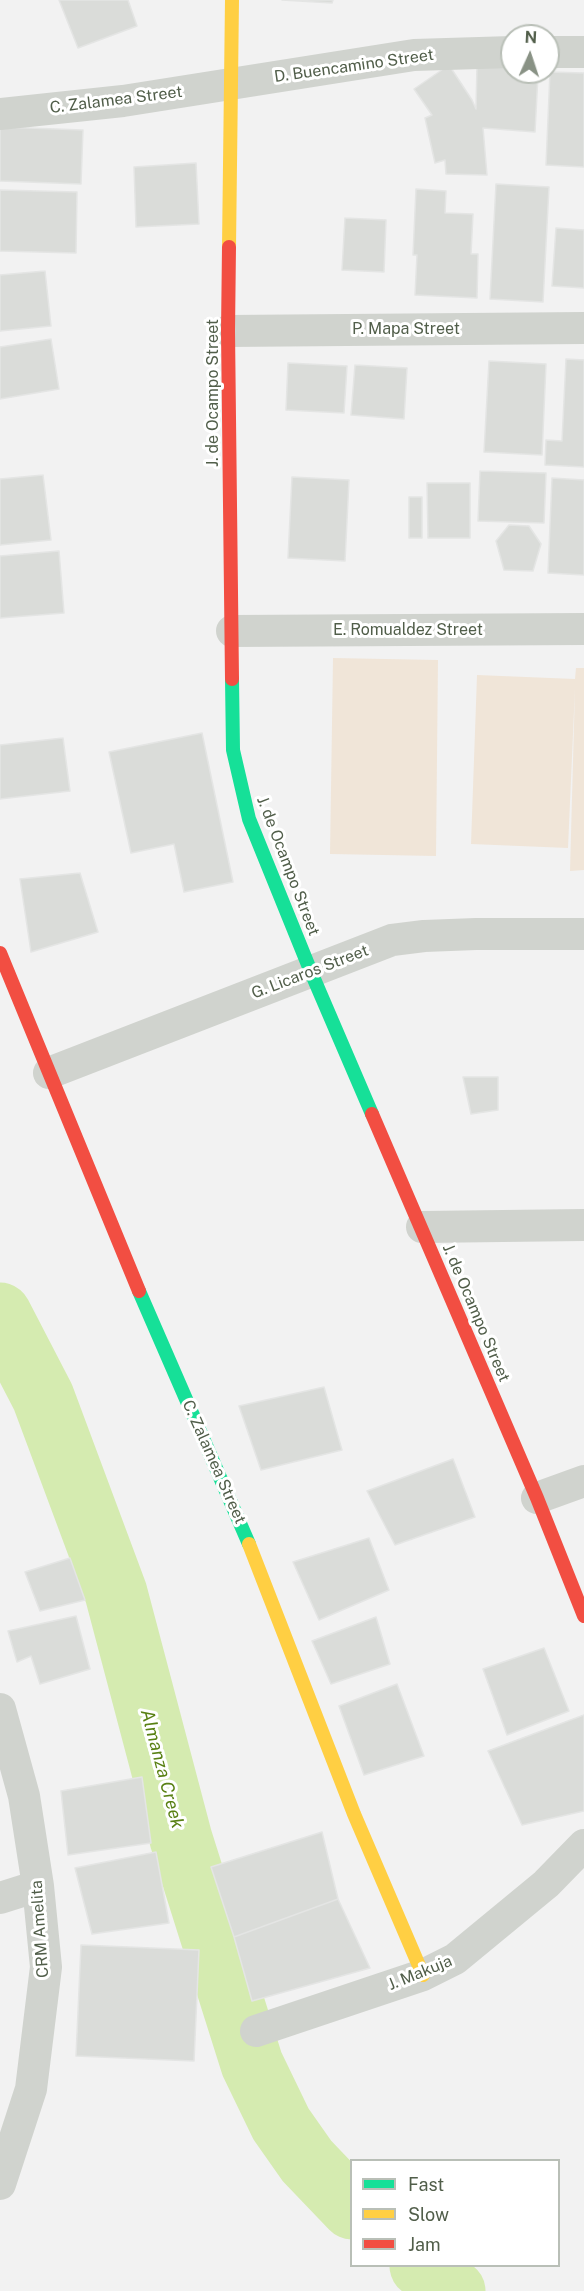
<!DOCTYPE html>
<html>
<head>
<meta charset="utf-8">
<style>
	body { margin:0 }
	#map { position:relative; width:584px; height:2291px; overflow:hidden; background:#f2f2f2; font-family:"Public Sans",sans-serif }
	canvas { display:block }
	.legend { position:absolute; left:350px; top:2159px; width:210px; height:108px; box-sizing:border-box; background:#fff; border:2px solid #b9bfb7; margin:0; padding:8px 10px; list-style:none; font-size:18px; color:#515e4a }
	.legend li { display:flex; align-items:center; gap:12px; height:30px }
	.legend b { width:30px; border:2px solid #b9bfb7 }
	.north { position:absolute; left:500px; top:24px; width:60px; height:60px; box-sizing:border-box; background:#fff; border:2px solid #b9bfb7; border-radius:50%; rotate:3deg; font-size:16px; font-weight:700; line-height:24px; text-align:center; color:#515e4a }
	.north::after { content:''; display:block; margin:auto; width:21px; height:27px; background:#899285; clip-path:polygon(50% 0,100% 100%,50% 72%,0 100%) }
</style>
</head>
<body>
<div id="map">
<canvas width="584" height="2291"></canvas>
<ul class="legend">
<li><b style="height:8px;background:#16e098"></b>Fast</li>
<li><b style="height:8px;background:#ffcf43"></b>Slow</li>
<li><b style="height:8px;background:#f24e42"></b>Jam</li>
</ul>
<div class="north">N</div>
</div>
<script>
const ctx = document.querySelector('canvas').getContext('2d');
ctx.lineJoin = 'round';
function fillPath(path, color) { ctx.fillStyle = color; ctx.fill(path, 'evenodd'); }
const poly = rows => new Path2D(rows.map(r => 'M' + r).join(''));
function trace(path, color, width, dash) { ctx.strokeStyle = color; ctx.lineWidth = width; ctx.lineCap = dash ? 'butt' : 'round'; ctx.setLineDash(dash || []); ctx.stroke(path); }
function write(font, color, halo, rows, align = 'center') {
  ctx.font = font + ' "Public Sans",sans-serif'; ctx.lineWidth = 6; ctx.setLineDash([]); ctx.textBaseline = 'middle'; ctx.strokeStyle = halo; ctx.fillStyle = color; for (const [text, x, y, turn = 0] of rows) {
    ctx.save(); ctx.translate(x, y); ctx.rotate((+turn || 0) * Math.PI / 180); ctx.textAlign = isNaN(turn) ? turn : align; if (halo) ctx.strokeText(text, 0, 0); ctx.fillText(text, 0, 0); ctx.restore();
  }
}
fillPath(poly([
	[333,658,438,660,436,856,330,854],
	[576,668,584,668,584,870,570,871,575,688,568,848,471,844,477,675,575,679]
]), '#f0e5d8');
trace(poly([
	[0,1314,43,1397,116,1593,181,1839,252,2064,281,2124,307,2161,352,2208],
	[421,2266,454,2291]
]), '#d5ebb0', 63);
const building = poly([
	[59,0,128,0,137,26,78,48,59,0],
	[282,0,333,0,332,3,282,0],
	[449,65,472,100,476,109,477,65,512,66,512,72,538,75,535,132,483,128,487,175,446,174,445,160,435,163,425,118,432,115,414,89,449,65],
	[550,72,584,73,584,167,546,165,550,72],
	[0,127,83,130,81,184,0,181,0,127],
	[196,163,199,224,136,227,134,167,196,163],
	[496,184,549,187,543,302,490,299,496,184],
	[416,189,446,191,445,213,473,214,471,254,478,254,477,298,415,295,417,255,413,255,416,189],
	[0,190,77,192,76,253,0,251,0,190],
	[345,218,386,220,384,272,342,270,345,218],
	[556,228,584,230,584,288,552,286,556,228],
	[45,271,51,326,0,331,0,275,45,271],
	[51,339,59,389,0,399,0,347,51,339],
	[566,359,584,360,584,467,545,465,546,440,562,441,566,359],
	[489,361,546,364,542,455,484,452,489,361],
	[288,363,347,366,344,413,286,410,288,363],
	[355,365,407,368,404,419,351,415,355,365],
	[480,471,546,473,544,523,478,521,480,471],
	[43,475,51,540,0,545,0,479,43,475],
	[292,477,349,480,345,561,288,558,292,477],
	[552,478,584,480,584,575,548,573,552,478],
	[427,483,470,483,470,538,428,538,427,483],
	[409,497,422,497,422,538,409,538,409,497],
	[509,525,529,526,541,544,533,571,504,570,496,541,509,525],
	[59,551,64,613,0,618,0,556,59,551],
	[202,733,233,882,184,892,174,844,131,853,109,752,202,733],
	[63,738,70,791,0,799,0,745,63,738],
	[80,873,98,932,31,952,20,879,80,873],
	[463,1077,498,1077,498,1110,471,1114,463,1077],
	[324,1387,342,1450,261,1470,239,1406,324,1387],
	[453,1459,475,1517,395,1545,367,1491,453,1459],
	[369,1538,389,1590,319,1620,293,1562,369,1538],
	[70,1558,85,1600,40,1611,25,1572,70,1558],
	[76,1616,90,1669,40,1684,31,1656,17,1662,8,1631,76,1616],
	[376,1617,390,1664,331,1684,312,1641,376,1617],
	[544,1648,569,1711,507,1735,483,1669,544,1648],
	[397,1684,424,1756,364,1775,339,1706,397,1684],
	[584,1715,584,1811,522,1825,488,1751,584,1715],
	[142,1777,151,1843,68,1855,61,1791,142,1777],
	[322,1832,338,1899,234,1937,211,1867,322,1832],
	[156,1852,169,1923,92,1934,75,1868,156,1852],
	[338,1899,370,1968,252,2001,234,1937,338,1899],
	[81,1945,199,1950,194,2061,76,2056,81,1945]
]);
fillPath(building, '#dadcd9');
trace(building, '#e4e5e4', 1.5);
trace(poly([
	[548,52,584,52],
	[0,114,123,101,414,55,512,52],
	[228,331,584,328],
	[232,631,584,629],
	[49,1073,392,940,424,936,476,934,584,934],
	[422,1227,584,1225],
	[537,1498,584,1481],
	[0,1709,24,1796,38,1886,46,1967,31,2089,0,2184],
	[0,1898,38,1886],
	[256,2031,423,1975,455,1959,546,1884,584,1845]
]), '#d0d3ce', 32);
trace(poly([
	[232,679,233,750,249,819,311,972,372,1114],
	[139,1291,249,1544]
]), '#16e098', 14);
trace(poly([
	[229,247,232,0],
	[249,1544,354,1814,423,1975]
]), '#ffcf43', 14);
trace(poly([
	[229,247,228,331,232,679],
	[0,953,139,1291],
	[372,1114,537,1498,584,1616]
]), '#f24e42', 14);
write('16px', '#515e4a', '#fff', [
	["D. Buencamino Street",354,66,-8],
	["C. Zalamea Street",116,100,-7],
	["P. Mapa Street",406,329],
	["J. de Ocampo Street",213,393,-90],
	["E. Romualdez Street",408,630],
	["J. de Ocampo Street",288,866,69],
	["G. Licaros Street",310,972,-21],
	["J. de Ocampo Street",476,1313,67],
	["C. Zalamea Street",214,1462,66],
	["CRM Amelita",40,1929,-94],
	["J. Makuja",420,1973,-22]
]);
write('italic 18px', '#598114', '#fff', [
	["Almanza Creek",162,1769,75]
]);
</script>
</body>
</html>
